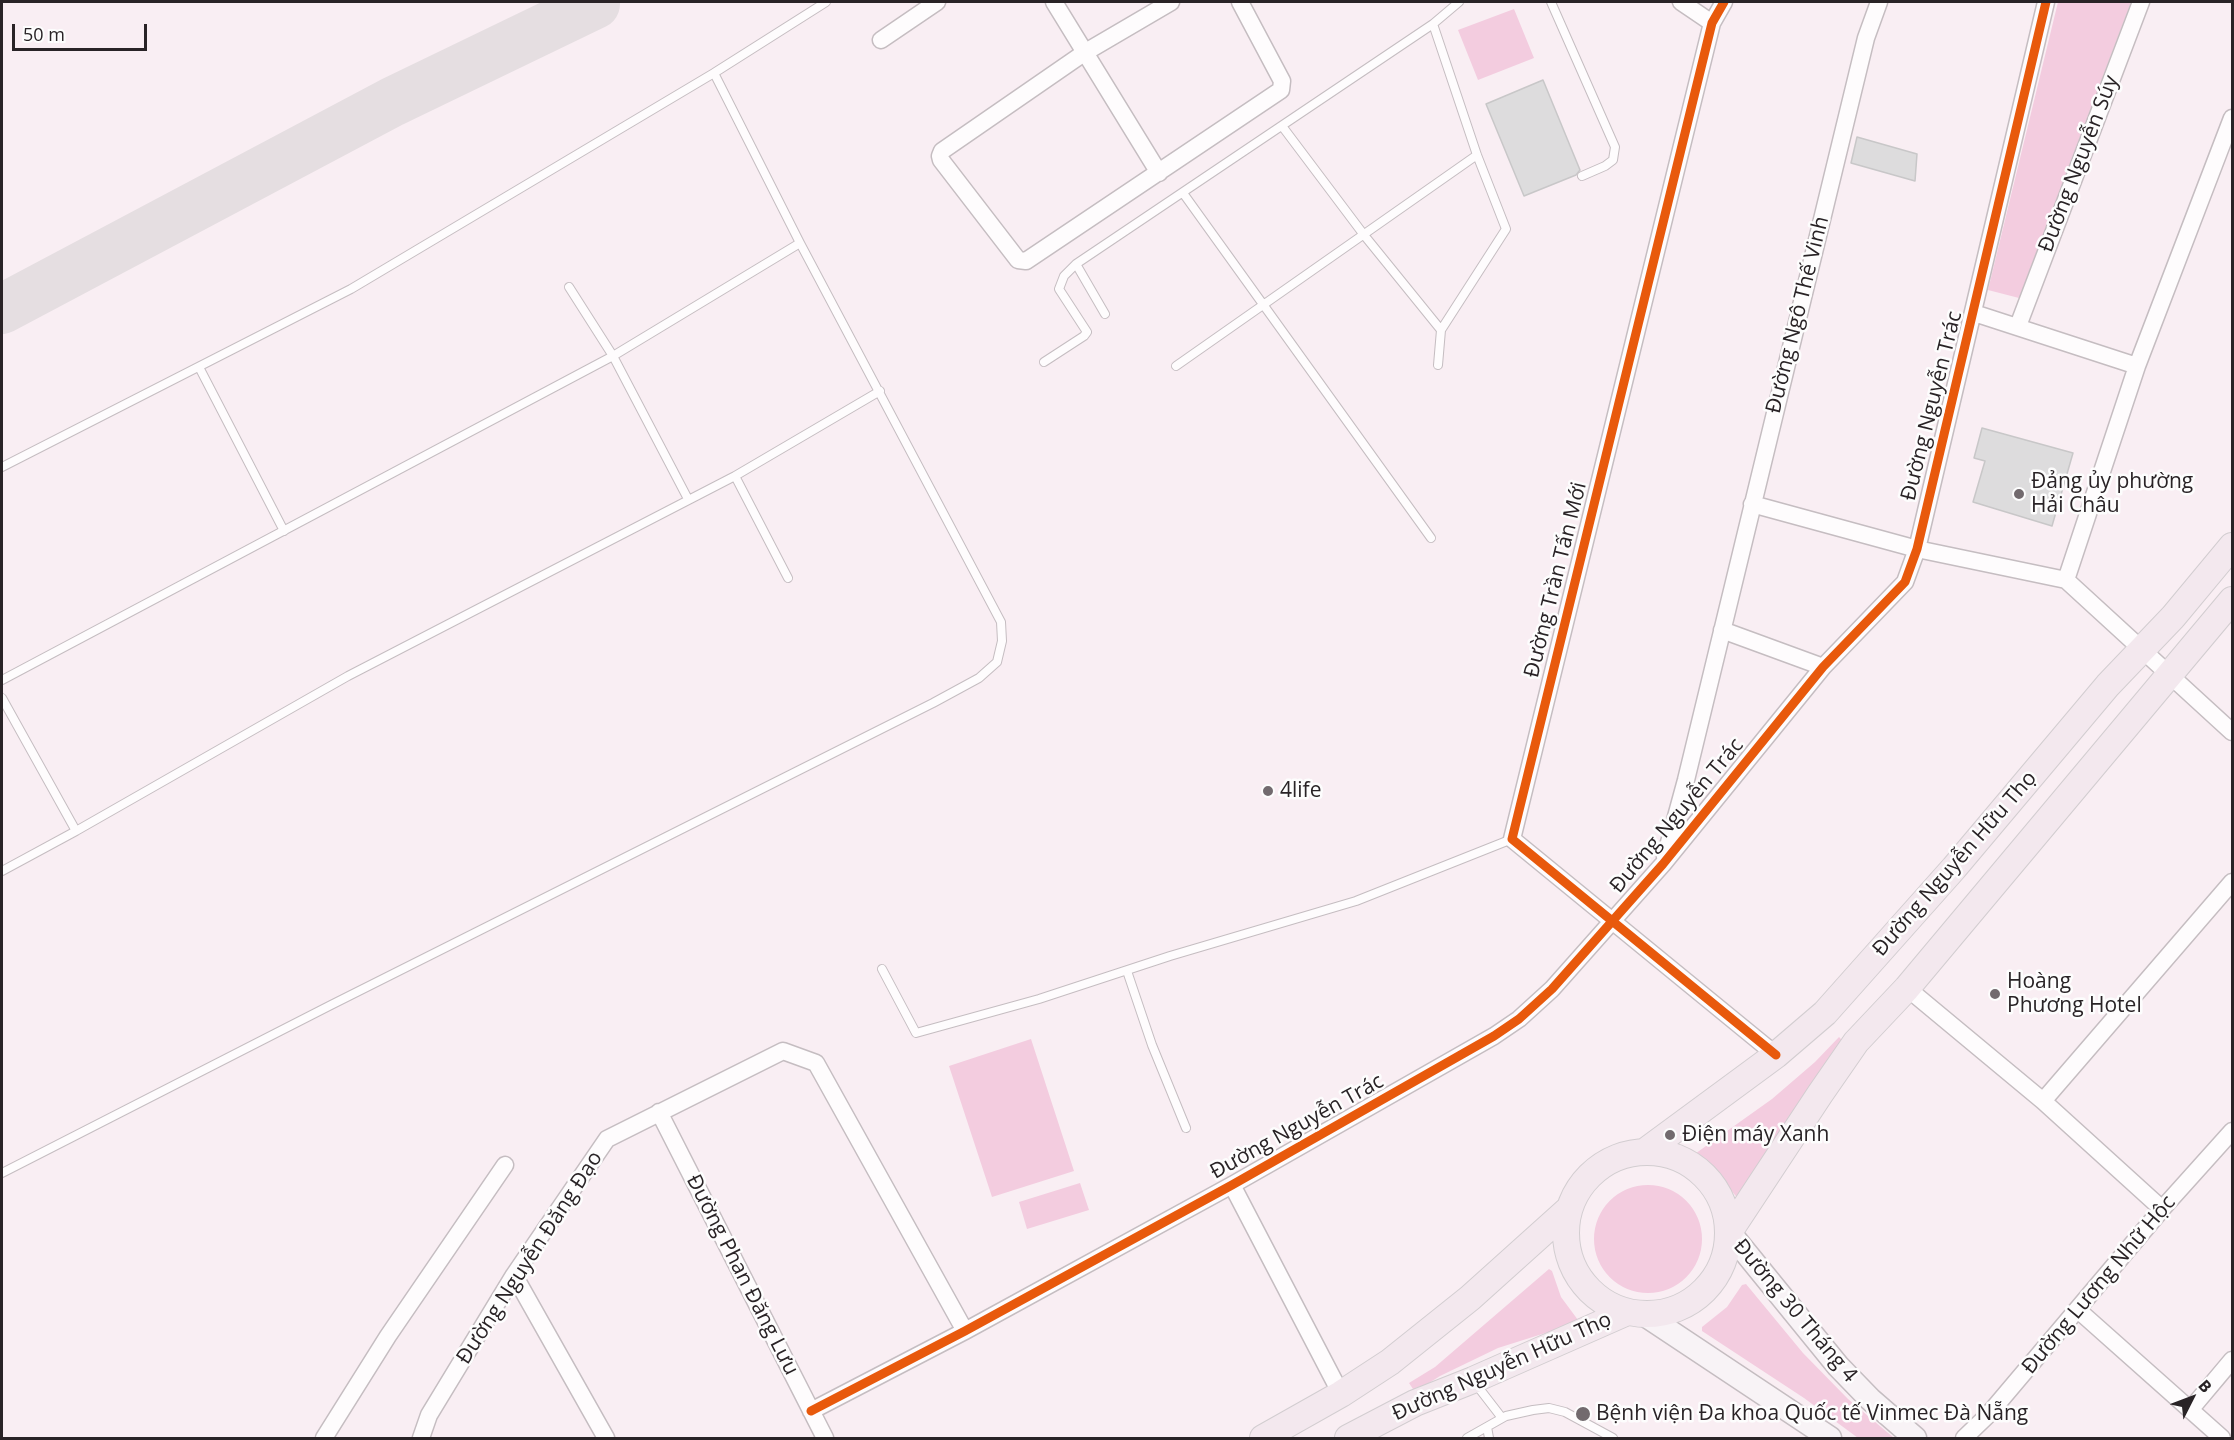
<!DOCTYPE html>
<html>
<head>
<meta charset="utf-8">
<style>
	body { margin:0 }
	#map { position:relative; width:2234px; height:1440px; overflow:hidden; background:#f9eef3; font-family:"Open Sans",sans-serif }
	canvas { display:block }
	.frame { position:absolute; inset:0; border:3px solid #292326; pointer-events:none }
	.north { position:absolute; left:2162px; top:1368px; width:60px; height:60px; -webkit-text-stroke:4px #fdfdfd; paint-order:stroke; rotate:48deg; font-size:16px; font-weight:700; line-height:24px; text-align:center; color:#292326 }
	.north::after { content:''; display:block; margin:auto; width:21px; height:27px; background:#292326; clip-path:polygon(50% 0,100% 100%,50% 72%,0 100%) }
	.scale { position:absolute; left:12px; top:24px; width:135px; height:27px; box-sizing:border-box; border:3px solid #292326; border-top:0; padding-left:8px; font-size:18px; line-height:21px; white-space:nowrap; color:#292326; -webkit-text-stroke:4px #fdfdfd; paint-order:stroke }
</style>
</head>
<body>
<div id="map">
<canvas width="2234" height="1440"></canvas>
<div class="frame"></div>
<div class="north">B</div>
<div class="scale">50 m</div>
</div>
<script>
const ctx = document.querySelector('canvas').getContext('2d');
ctx.lineJoin = 'round';
function fillPath(path, color) { ctx.fillStyle = color; ctx.fill(path, 'evenodd'); }
const poly = rows => new Path2D(rows.map(r => 'M' + r).join(''));
function trace(path, color, width, dash) { ctx.strokeStyle = color; ctx.lineWidth = width; ctx.lineCap = dash ? 'butt' : 'round'; ctx.setLineDash(dash || []); ctx.stroke(path); }
function write(font, color, halo, rows, align = 'center') {
  ctx.font = font + ' "Open Sans",sans-serif'; ctx.lineWidth = 5; ctx.setLineDash([]); ctx.textBaseline = 'middle'; ctx.strokeStyle = halo; ctx.fillStyle = color; for (const [text, x, y, turn = 0] of rows) {
    ctx.save(); ctx.translate(x, y); ctx.rotate((+turn || 0) * Math.PI / 180); ctx.textAlign = isNaN(turn) ? turn : align; if (halo) ctx.strokeText(text, 0, 0); ctx.fillText(text, 0, 0); ctx.restore();
  }
}
fillPath(poly([
	[2058,2,2131,2,2019,298,1988,290],
	[1514,9,1534,58,1478,80,1458,30],
	[1839,1037,1845,1043,1741,1202,1716,1173,1692,1156,1772,1099,1815,1062],
	[1031,1039,1074,1171,992,1197,949,1066],
	[1080,1183,1089,1210,1027,1229,1019,1202],
	'1594 1239a54 54 0 1 1 108 0a54 54 0 1 1-108 0Z',
	[1549,1269,1552,1271,1561,1297,1578,1320,1577,1323,1498,1348,1440,1376,1415,1392,1409,1383,1435,1367],
	[1746,1284,1803,1353,1848,1399,1894,1438,1858,1438,1804,1398,1702,1331,1702,1327,1727,1307,1742,1285]
]), '#f3ccdf');
trace(poly([
	[2,309,392,102,595,4]
]), '#e5dee1', 50);
const building = poly([
	[1543,80,1580,170,1576,175,1524,196,1486,104,1543,80],
	[1857,137,1917,154,1915,181,1851,163,1857,137],
	[1982,428,2073,453,2052,526,1973,502,1985,461,1974,458,1982,428]
]);
fillPath(building, '#dddcdd');
trace(building, '#c8c7c8', 1.5);
const lane = poly([
	[1551,2,1615,147,1613,160,1605,166,1582,176],
	[1433,24,1477,155,1506,229,1441,330],
	[1282,126,1364,235,1441,330,1438,365],
	[1183,193,1431,538],
	[1076,264,1105,314],
	[569,287,613,356,800,243],
	[1044,362,1084,336,1087,332,1059,289,1064,276,1076,264,1433,24,1459,2],
	[1176,366,1477,155],
	[199,367,284,531],
	[2,467,351,289,714,73,826,2],
	[735,476,788,578],
	[2,680,613,356,688,499],
	[2,698,76,831,348,676,735,476,880,391],
	[2,871,76,831],
	[882,969,916,1033,1039,999,1170,956,1356,901,1512,839],
	[1127,971,1152,1045,1186,1128],
	[2,1173,331,1005,933,703,979,678,997,662,1002,641,1001,622,800,243,714,73],
	[1475,1383,1502,1418],
	[1487,1427,1489,1438],
	[1467,1438,1506,1416,1533,1410,1549,1408,1565,1412,1613,1438]
]);
const street = poly([
	[1054,2,1159,173],
	[1171,2,1084,53,942,151,940,156,941,160,1018,260,1026,261,1281,90,1282,81,1240,2],
	[1681,2,1712,23],
	[1724,2,1712,23,1512,839,1776,1055],
	[881,40,937,2],
	[1974,313,2137,366],
	[2018,326,2141,2],
	[1752,504,1917,549,2066,580,2232,732],
	[2066,580,2137,366,2232,118],
	[1722,630,1823,667],
	[1665,857,1686,780,1866,38,1879,2],
	[1907,988,2043,1101,2162,1209],
	[2043,1101,2232,882],
	[659,1112,825,1438],
	[1232,1185,1341,1394],
	[514,1275,606,1438],
	[2078,1310,2222,1438],
	[2190,1410,2232,1360],
	[811,1411,965,1331,1232,1185,1494,1036,1519,1019,1552,989,1663,864,1823,667,1905,582,1917,549,2046,2],
	[324,1438,388,1336,505,1165],
	[421,1438,429,1415,514,1275,607,1139,783,1051,816,1063,965,1331],
	[1964,1438,1988,1415,2162,1209,2232,1131]
]);
const secondary = poly([
	[1729,1232,1838,1366,1870,1399,1915,1438],
	[1645,1315,1830,1438]
]);
const primary = poly([
	[1647,1150,1776,1055,1825,1013,1954,868,2108,685,2173,617,2232,546],
	'1566 1233a81 81 0 1 1 162 0a81 81 0 1 1-162 0Z',
	[1729,1232,1820,1094,1856,1042,1907,988,2232,600],
	[1263,1438,1341,1394,1390,1362,1470,1298,1569,1209],
	[1348,1438,1415,1403,1473,1380,1625,1313]
]);
trace(lane, '#c5bdc1', 10);
trace(street, '#c5bdc1', 19);
trace(secondary, '#c5bdc1', 25);
trace(primary, '#d2cdd0', 28);
trace(lane, '#fefcfd', 8);
trace(street, '#fefcfd', 16);
trace(secondary, '#f8f3f6', 22);
trace(primary, '#f3e8ee', 26);
trace(poly([
	[1724,2,1712,23,1512,839,1776,1055],
	[811,1411,965,1331,1232,1185,1494,1036,1519,1019,1552,989,1663,864,1823,667,1905,582,1917,549,2046,2]
]), '#e8590c', 9);
for (const [x, y, r, color] of [
	[2019,494,6,"#726a6e"],
	[1268,791,6,"#726a6e"],
	[1995,994,6,"#726a6e"],
	[1670,1135,6,"#726a6e"],
	[1583,1414,8,"#726a6e"]
]) { const dot = new Path2D(); dot.arc(x, y, r, 0, 2 * Math.PI); ctx.fillStyle = color; ctx.fill(dot); trace(dot, '#fdfdfd', 2); }
write('21px', '#292326', '#fdfdfd', [
	["Đường Nguyễn Súy",2079,164,-69],
	["Đường Ngô Thế Vinh",1798,315,-76],
	["Đường Nguyễn Trác",1932,406,-76],
	["Đường Trần Tấn Mới",1556,580,-76],
	["Đường Nguyễn Trác",1677,816,-50],
	["Đường Nguyễn Hữu Thọ",1955,864,-49],
	["Đường Nguyễn Trác",1297,1127,-29],
	["Đường Nguyễn Đăng Đạo",530,1258,-57],
	["Đường Phan Đăng Lưu",742,1275,63],
	["Đường Lương Nhữ Hộc",2099,1285,-50],
	["Đường 30 Tháng 4",1795,1311,50],
	["Đường Nguyễn Hữu Thọ",1502,1367,-24]
]);
write('21px', '#292326', '#fdfdfd', [
	["Đảng ủy phường",2031,482],
	["Hải Châu",2031,506],
	["4life",1280,791],
	["Hoàng",2007,982],
	["Phương Hotel",2007,1006],
	["Điện máy Xanh",1682,1135],
	["Bệnh viện Đa khoa Quốc tế Vinmec Đà Nẵng",1596,1414]
], 'left');
</script>
</body>
</html>
